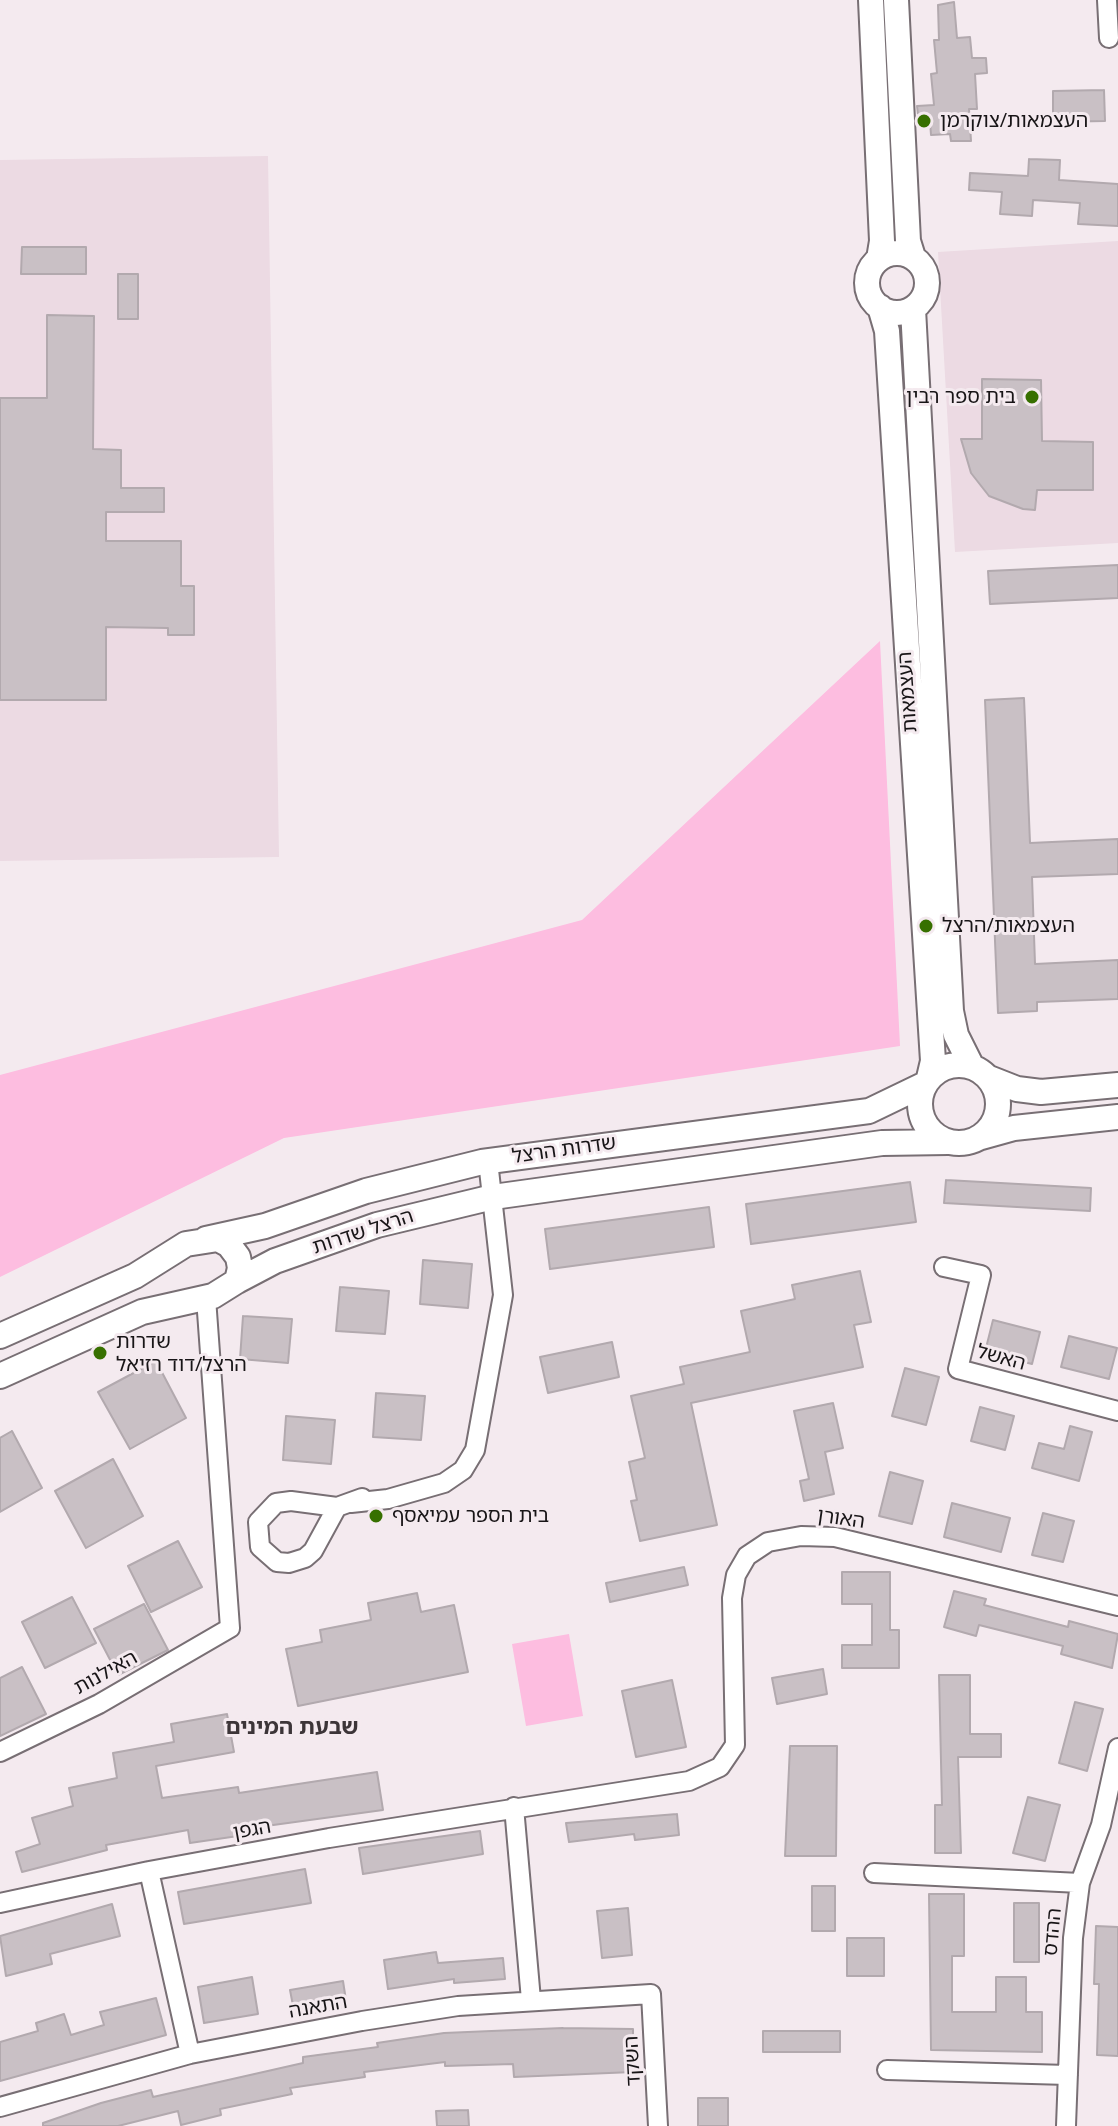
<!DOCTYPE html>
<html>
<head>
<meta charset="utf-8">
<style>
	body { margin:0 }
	canvas { display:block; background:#f4eaef }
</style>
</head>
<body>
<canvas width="1118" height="2126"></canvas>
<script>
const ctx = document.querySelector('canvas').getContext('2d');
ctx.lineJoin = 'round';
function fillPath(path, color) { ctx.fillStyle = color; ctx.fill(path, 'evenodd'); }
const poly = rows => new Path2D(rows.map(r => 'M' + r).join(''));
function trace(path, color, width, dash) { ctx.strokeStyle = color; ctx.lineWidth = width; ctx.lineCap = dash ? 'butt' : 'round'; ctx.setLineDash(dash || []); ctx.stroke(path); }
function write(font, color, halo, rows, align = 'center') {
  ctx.font = font + ' Georgia,"Noto Sans Hebrew",serif'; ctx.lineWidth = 6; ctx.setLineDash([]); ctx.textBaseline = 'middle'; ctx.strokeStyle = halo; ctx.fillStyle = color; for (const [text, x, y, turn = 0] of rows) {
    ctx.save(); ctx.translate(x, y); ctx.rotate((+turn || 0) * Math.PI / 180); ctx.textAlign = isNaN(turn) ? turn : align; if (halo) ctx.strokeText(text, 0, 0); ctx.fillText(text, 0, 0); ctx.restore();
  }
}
fillPath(poly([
	[268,156,279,857,0,861,0,160],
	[1118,241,1118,543,955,552,938,252]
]), '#ecdae3');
fillPath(poly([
	[880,641,900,1046,284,1138,0,1277,0,1075,582,920],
	[569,1634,583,1716,526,1726,512,1644]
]), '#fdbde0');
const building = poly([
	[954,2,957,38,970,37,972,58,986,58,987,73,975,74,977,109,969,109,971,141,951,141,950,134,931,135,930,121,919,123,917,106,934,105,931,74,937,73,934,40,939,40,938,5,954,2],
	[1104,90,1105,121,1053,122,1053,91,1104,90],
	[1029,159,1060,160,1059,180,1118,184,1118,226,1078,224,1080,203,1033,200,1032,216,1000,214,1002,192,969,190,970,173,1028,176,1029,159],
	[22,247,86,247,86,274,21,274,22,247],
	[118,274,138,274,138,319,118,319,118,274],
	[47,315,94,316,93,449,121,450,121,488,164,488,164,512,106,512,106,541,181,541,181,586,194,586,194,635,168,635,168,628,106,627,106,700,0,700,0,398,47,398,47,315],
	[982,379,1041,380,1042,441,1093,442,1093,490,1037,490,1035,510,1023,509,989,496,971,473,961,439,982,439,982,379],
	[1118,565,1118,598,990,604,988,571,1118,565],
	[1024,698,1030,843,1118,839,1118,874,1032,877,1035,964,1118,960,1118,999,1037,1002,1037,1011,998,1013,985,700,1024,698],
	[946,1180,1091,1188,1090,1211,944,1203,946,1180],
	[910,1182,916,1222,751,1244,746,1204,910,1182],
	[709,1207,714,1247,550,1269,545,1229,709,1207],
	[423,1260,472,1264,468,1308,420,1304,423,1260],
	[860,1271,871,1322,854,1325,863,1367,691,1403,717,1525,640,1541,631,1501,637,1500,629,1462,645,1458,631,1396,684,1384,680,1367,750,1352,741,1311,795,1299,792,1285,860,1271],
	[340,1287,389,1291,385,1334,336,1331,340,1287],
	[243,1316,292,1319,288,1363,240,1359,243,1316],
	[993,1320,1040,1332,1032,1364,985,1352,993,1320],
	[1069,1336,1117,1348,1109,1379,1061,1367,1069,1336],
	[612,1342,619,1377,548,1393,540,1357,612,1342],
	[156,1361,186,1418,130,1449,98,1392,156,1361],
	[905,1368,939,1377,926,1425,892,1416,905,1368],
	[376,1393,425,1396,421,1440,373,1437,376,1393],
	[833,1403,843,1448,825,1452,834,1494,804,1501,800,1481,809,1479,794,1411,833,1403],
	[980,1407,1014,1416,1005,1450,971,1441,980,1407],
	[286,1416,335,1420,331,1464,283,1460,286,1416],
	[1070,1426,1092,1432,1079,1481,1032,1468,1039,1443,1064,1449,1070,1426],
	[12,1431,42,1488,0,1512,0,1438,12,1431],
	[113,1459,143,1516,86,1548,55,1491,113,1459],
	[890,1472,923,1481,912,1524,879,1516,890,1472],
	[952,1503,1010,1518,1001,1552,944,1537,952,1503],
	[1043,1513,1074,1521,1063,1562,1032,1555,1043,1513],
	[178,1541,202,1587,151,1612,128,1566,178,1541],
	[684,1567,688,1585,610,1602,606,1583,684,1567],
	[842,1572,890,1572,890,1630,899,1630,899,1668,842,1668,842,1645,872,1645,872,1604,842,1604,842,1572],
	[954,1591,986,1599,984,1605,1068,1627,1069,1621,1118,1634,1112,1668,1061,1654,1063,1646,979,1625,976,1636,944,1627,954,1591],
	[417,1593,421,1612,454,1605,468,1672,298,1706,286,1649,322,1642,320,1630,371,1620,368,1603,417,1593],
	[72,1597,96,1643,45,1668,22,1622,72,1597],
	[144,1604,168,1650,118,1675,94,1629,144,1604],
	[22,1667,46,1714,0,1736,0,1678,22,1667],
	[823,1669,827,1694,777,1704,772,1678,823,1669],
	[939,1675,970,1675,970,1734,1001,1734,1001,1757,958,1757,961,1853,935,1853,935,1805,942,1805,939,1675],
	[672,1680,686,1747,636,1757,622,1691,672,1680],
	[1075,1702,1103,1709,1087,1771,1059,1763,1075,1702],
	[227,1714,234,1752,156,1766,162,1798,238,1787,239,1793,377,1772,383,1810,244,1829,245,1835,190,1843,188,1830,106,1845,107,1850,22,1872,16,1852,40,1844,32,1818,73,1806,69,1788,117,1778,113,1753,174,1742,171,1724,227,1714],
	[790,1746,837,1746,836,1856,785,1856,790,1746],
	[1028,1797,1060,1805,1045,1861,1013,1853,1028,1797],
	[677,1814,679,1835,635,1840,634,1834,569,1842,566,1823,677,1814],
	[480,1831,483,1854,363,1874,359,1848,480,1831],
	[305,1869,311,1903,184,1924,178,1892,305,1869],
	[812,1886,835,1886,835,1931,812,1931,812,1886],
	[929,1894,964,1894,964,1956,952,1956,952,2012,996,2012,996,1977,1026,1977,1026,2012,1042,2012,1042,2052,931,2050,929,1894],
	[1014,1903,1039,1903,1039,1962,1014,1962,1014,1903],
	[112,1904,120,1936,50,1954,52,1964,6,1976,0,1936,112,1904],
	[628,1908,632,1955,602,1958,597,1911,628,1908],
	[1096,1926,1118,1927,1118,2056,1097,2055,1099,1984,1094,1984,1096,1926],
	[847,1938,884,1938,884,1976,847,1976,847,1938],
	[436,1952,438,1963,503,1958,505,1979,454,1983,454,1979,388,1989,384,1960,436,1952],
	[252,1977,258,2014,204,2023,198,1987,252,1977],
	[343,1981,347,2007,295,2016,290,1990,343,1981],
	[156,1998,166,2035,0,2081,0,2042,38,2031,36,2023,64,2014,71,2035,104,2025,100,2012,156,1998],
	[563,2028,633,2029,633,2072,514,2077,513,2064,445,2066,445,2062,364,2072,365,2077,290,2088,292,2094,220,2109,221,2115,181,2125,178,2111,118,2126,43,2126,43,2123,101,2103,151,2090,153,2097,303,2063,303,2057,378,2047,377,2043,444,2033,563,2028],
	[763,2031,840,2031,840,2052,763,2052,763,2031],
	[698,2098,728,2098,728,2126,698,2126,698,2098],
	[468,2110,469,2126,437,2126,436,2111,468,2110]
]);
fillPath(building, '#c9c0c5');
trace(building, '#b2a9ae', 2);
const street = poly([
	[1107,0,1109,38],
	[944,1267,981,1275,958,1369,1118,1411],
	[351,1503,388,1499,444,1483,463,1470,475,1450,503,1295,488,1161],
	[337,1507,313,1551,305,1558,289,1563,277,1562,260,1547,258,1522,276,1503,291,1501,337,1507,362,1498],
	[0,1752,99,1704,230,1628,206,1298],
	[514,1807,531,2000],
	[149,1871,190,2054],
	[874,1873,1080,1883],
	[0,1903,149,1871,329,1838,689,1781,720,1767,735,1745,732,1598,736,1575,747,1556,768,1542,801,1536,835,1537,1118,1606],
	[887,2070,1068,2075],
	[0,2107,190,2054,362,2021,458,2006,651,1994,658,2126],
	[1066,2126,1073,1938,1080,1883,1101,1825,1118,1748]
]);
const secondary = poly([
	[871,0,882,241,879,259],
	[896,0,908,241,913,257],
	'867 283a30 30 0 1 1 60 0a30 30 0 1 1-60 0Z',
	[880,307,887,331,933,1061,929,1078],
	[913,309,951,1011,956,1035,972,1067],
	'920 1104a39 39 0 1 1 78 0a39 39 0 1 1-78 0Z',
	[989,1078,1017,1089,1041,1092,1118,1085],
	[978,1138,1014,1128,1118,1117],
	[206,1239,265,1226,366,1191,482,1162,869,1111,925,1084],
	[237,1281,275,1261,377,1225,493,1197,882,1143,948,1142],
	[0,1336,135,1276,186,1244,218,1239,229,1245,238,1257,240,1268,237,1281,213,1296,142,1312,0,1376]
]);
trace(street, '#786f74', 22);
trace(secondary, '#786f74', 28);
trace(street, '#fff', 18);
trace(secondary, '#fff', 24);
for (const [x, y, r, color] of [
	[924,121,8,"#377000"],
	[1032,397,8,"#377000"],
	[926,926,8,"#377000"],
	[100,1353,8,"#377000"],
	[376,1516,8,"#377000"]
]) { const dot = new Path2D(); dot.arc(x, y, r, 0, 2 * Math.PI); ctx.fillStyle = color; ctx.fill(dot); trace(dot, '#f4eaef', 3); }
write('20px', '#181517', '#f4eaef', [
	["העצמאות/צוקרמן",940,121],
	["בית ספר רבין",1016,397,"right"],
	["העצמאות/הרצל",942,926],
	["שדרות",116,1342],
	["הרצל/דוד רזיאל",116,1365],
	["בית הספר עמיאסף",392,1516]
], 'left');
write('20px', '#181517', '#f4eaef', [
	["העצמאות",908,692,-94],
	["שדרות הרצל",564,1150,-8],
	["הרצל שדרות",363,1232,-18],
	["האשל",1001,1358,15],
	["האורן",841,1519,8],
	["האילנות",106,1673,-29],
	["הגפן",252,1830,-10],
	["ההדס",1053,1932,-85],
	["התאנה",318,2007,-10],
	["השקד",633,2061,-93]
]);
write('bold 22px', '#3c3538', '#f4eaef', [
	["שבעת המינים",292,1728]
]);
</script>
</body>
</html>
